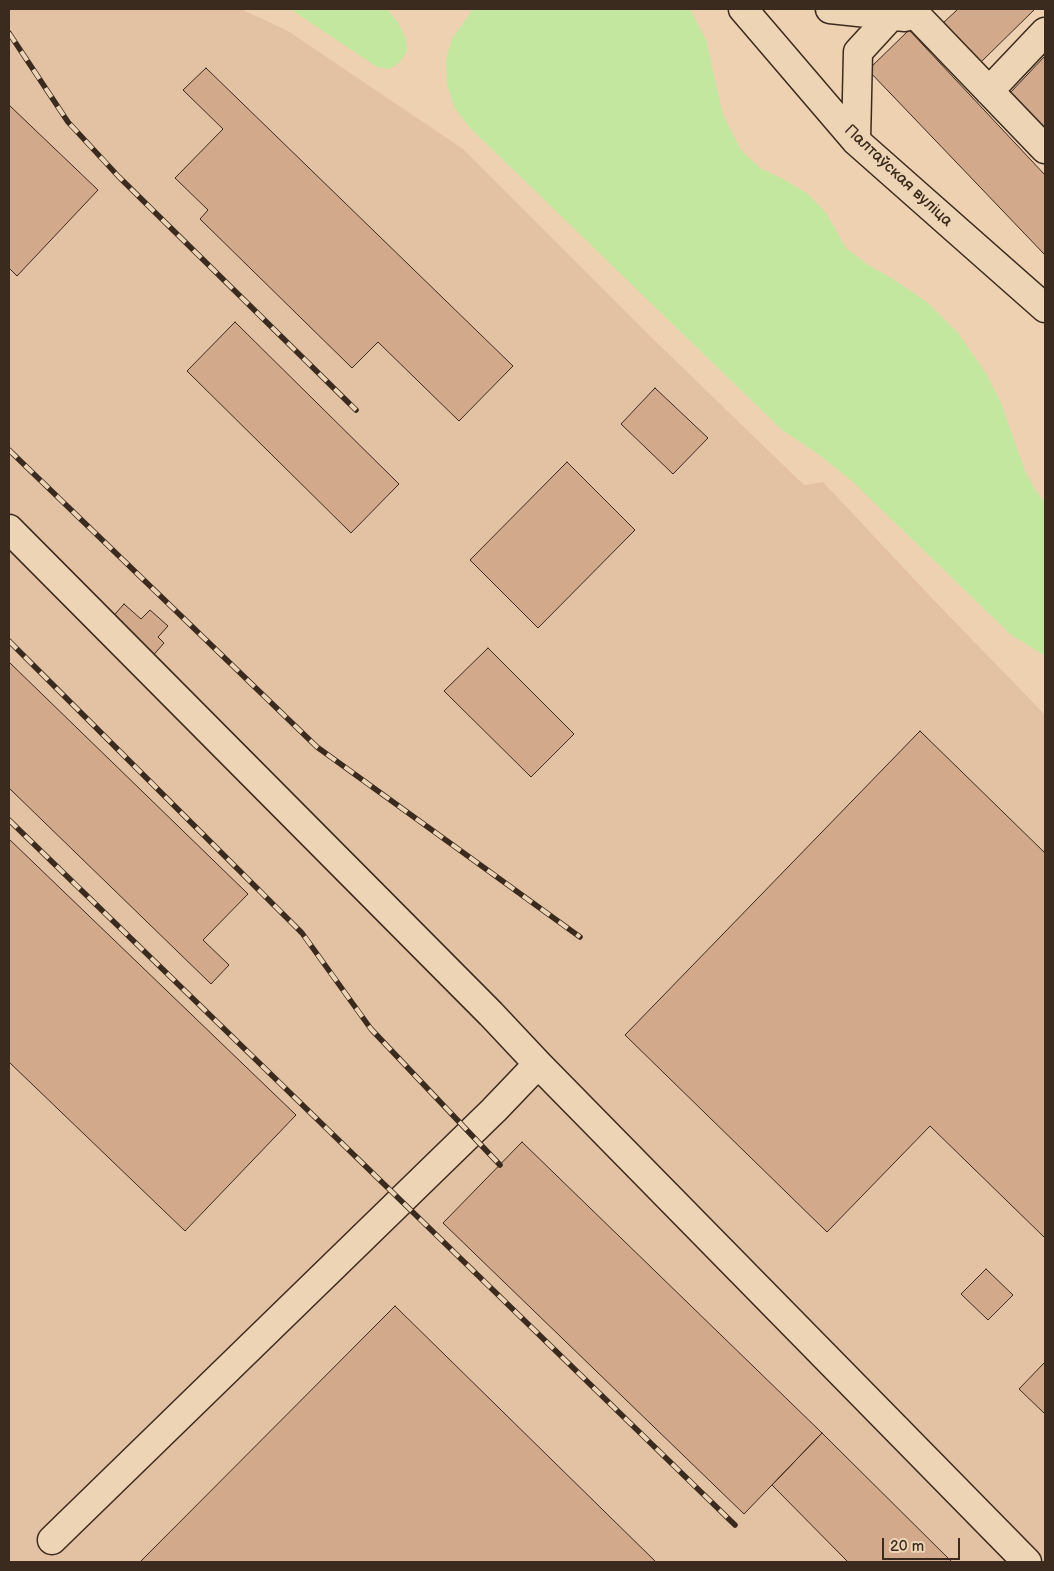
<!DOCTYPE html>
<html>
<head>
<meta charset="utf-8">
<style>
	body { margin:0 }
	#map { position:relative; width:1054px; height:1571px; overflow:hidden; background:#eed1b1; font-family:"Balsamiq Sans",sans-serif }
	canvas { display:block }
	.frame { position:absolute; inset:0; border:10px solid #3b2a1e; pointer-events:none }
	.scale { position:absolute; left:882px; top:1538px; width:78px; height:22px; box-sizing:border-box; border:2px solid #3b2a1e; border-top:0; padding-left:6px; font-size:15px; line-height:18px; white-space:nowrap; color:#3b2a1e; -webkit-text-stroke:4px #ecd4b4; paint-order:stroke }
</style>
</head>
<body>
<div id="map">
<canvas width="1054" height="1571"></canvas>
<div class="frame"></div>
<div class="scale">20 m</div>
</div>
<script>
const ctx = document.querySelector('canvas').getContext('2d');
ctx.lineJoin = 'round';
function fillPath(path, color) { ctx.fillStyle = color; ctx.fill(path, 'evenodd'); }
const poly = rows => new Path2D(rows.map(r => 'M' + r).join(''));
function trace(path, color, width, dash) { ctx.strokeStyle = color; ctx.lineWidth = width; ctx.lineCap = dash ? 'butt' : 'round'; ctx.setLineDash(dash || []); ctx.stroke(path); }
function write(font, color, halo, rows, align = 'center') {
  ctx.font = font + ' "Balsamiq Sans",sans-serif'; ctx.lineWidth = 5; ctx.setLineDash([]); ctx.textBaseline = 'middle'; ctx.strokeStyle = halo; ctx.fillStyle = color; for (const [text, x, y, turn = 0] of rows) {
    ctx.save(); ctx.translate(x, y); ctx.rotate((+turn || 0) * Math.PI / 180); ctx.textAlign = isNaN(turn) ? turn : align; if (halo) ctx.strokeText(text, 0, 0); ctx.fillText(text, 0, 0); ctx.restore();
  }
}
fillPath(poly([
	[9,9,241,9,288,31,463,149,654,340,804,485,823,482,929,595,1045,715,1045,1562,9,1562]
]), '#e3c2a3');
fillPath(poly([
	[290,9,387,9,398,22,406,39,407,51,400,62,390,69,377,67],
	[473,9,690,9,706,40,723,115,741,150,760,168,785,180,808,194,826,213,846,248,868,265,893,279,927,302,958,333,985,372,1001,403,1025,471,1038,494,1045,502,1045,656,1010,634,853,482,818,454,782,430,469,127,454,107,447,84,446,59,452,39]
]), '#c4e7a0');
const building = poly([
	[958,9,1035,9,981,62,943,23,958,9],
	[909,30,1045,175,1045,255,868,70,909,30],
	[1045,56,1045,128,1010,93,1045,56],
	[206,68,513,366,459,421,378,342,352,368,200,219,208,210,175,178,223,129,183,90,206,68],
	[9,105,98,190,17,276,9,268,9,105],
	[235,322,399,484,351,533,187,371,235,322],
	[655,388,708,438,673,474,621,424,655,388],
	[567,462,635,530,538,628,470,560,567,462],
	[124,604,141,619,150,610,168,626,158,637,164,643,150,659,108,622,124,604],
	[488,648,574,734,531,777,444,691,488,648],
	[9,662,248,894,203,940,229,965,211,984,9,788,9,662],
	[920,731,1045,853,1045,1238,930,1126,827,1232,625,1035,920,731],
	[9,839,296,1115,185,1231,9,1062,9,839],
	[522,1142,822,1433,744,1514,443,1223,522,1142],
	[986,1269,1013,1295,988,1320,961,1294,986,1269],
	[395,1306,656,1562,140,1562,395,1306],
	[1045,1362,1045,1414,1019,1389,1045,1362],
	[822,1433,952,1562,848,1562,772,1485,822,1433]
]);
fillPath(building, '#d3a98c');
trace(building, '#3b2a1e', 1);
const minor = poly([
	[743,9,856,141,1045,308],
	[830,9,905,17],
	[920,19,1045,149],
	[989,91,1045,32],
	[856,141,858,52,891,16],
	[9,529,491,1014,538,1064,1027,1562],
	[52,1540,494,1110,538,1064]
]);
trace(minor, '#3b2a1e', 31);
trace(minor, '#ecd4b4', 28);
const rail = poly([
	[9,33,68,122,119,177,356,410],
	[9,450,317,747,580,937],
	[9,641,302,933,371,1029,500,1165],
	[9,820,735,1525]
]);
trace(rail, '#3b2a1e', 5.5);
trace(rail, '#ecd4b4', 4, [11]);
write('16px', '#3b2a1e', '#ecd4b4', [
	["Палтаўская вуліца",898,176,43]
]);
</script>
</body>
</html>
